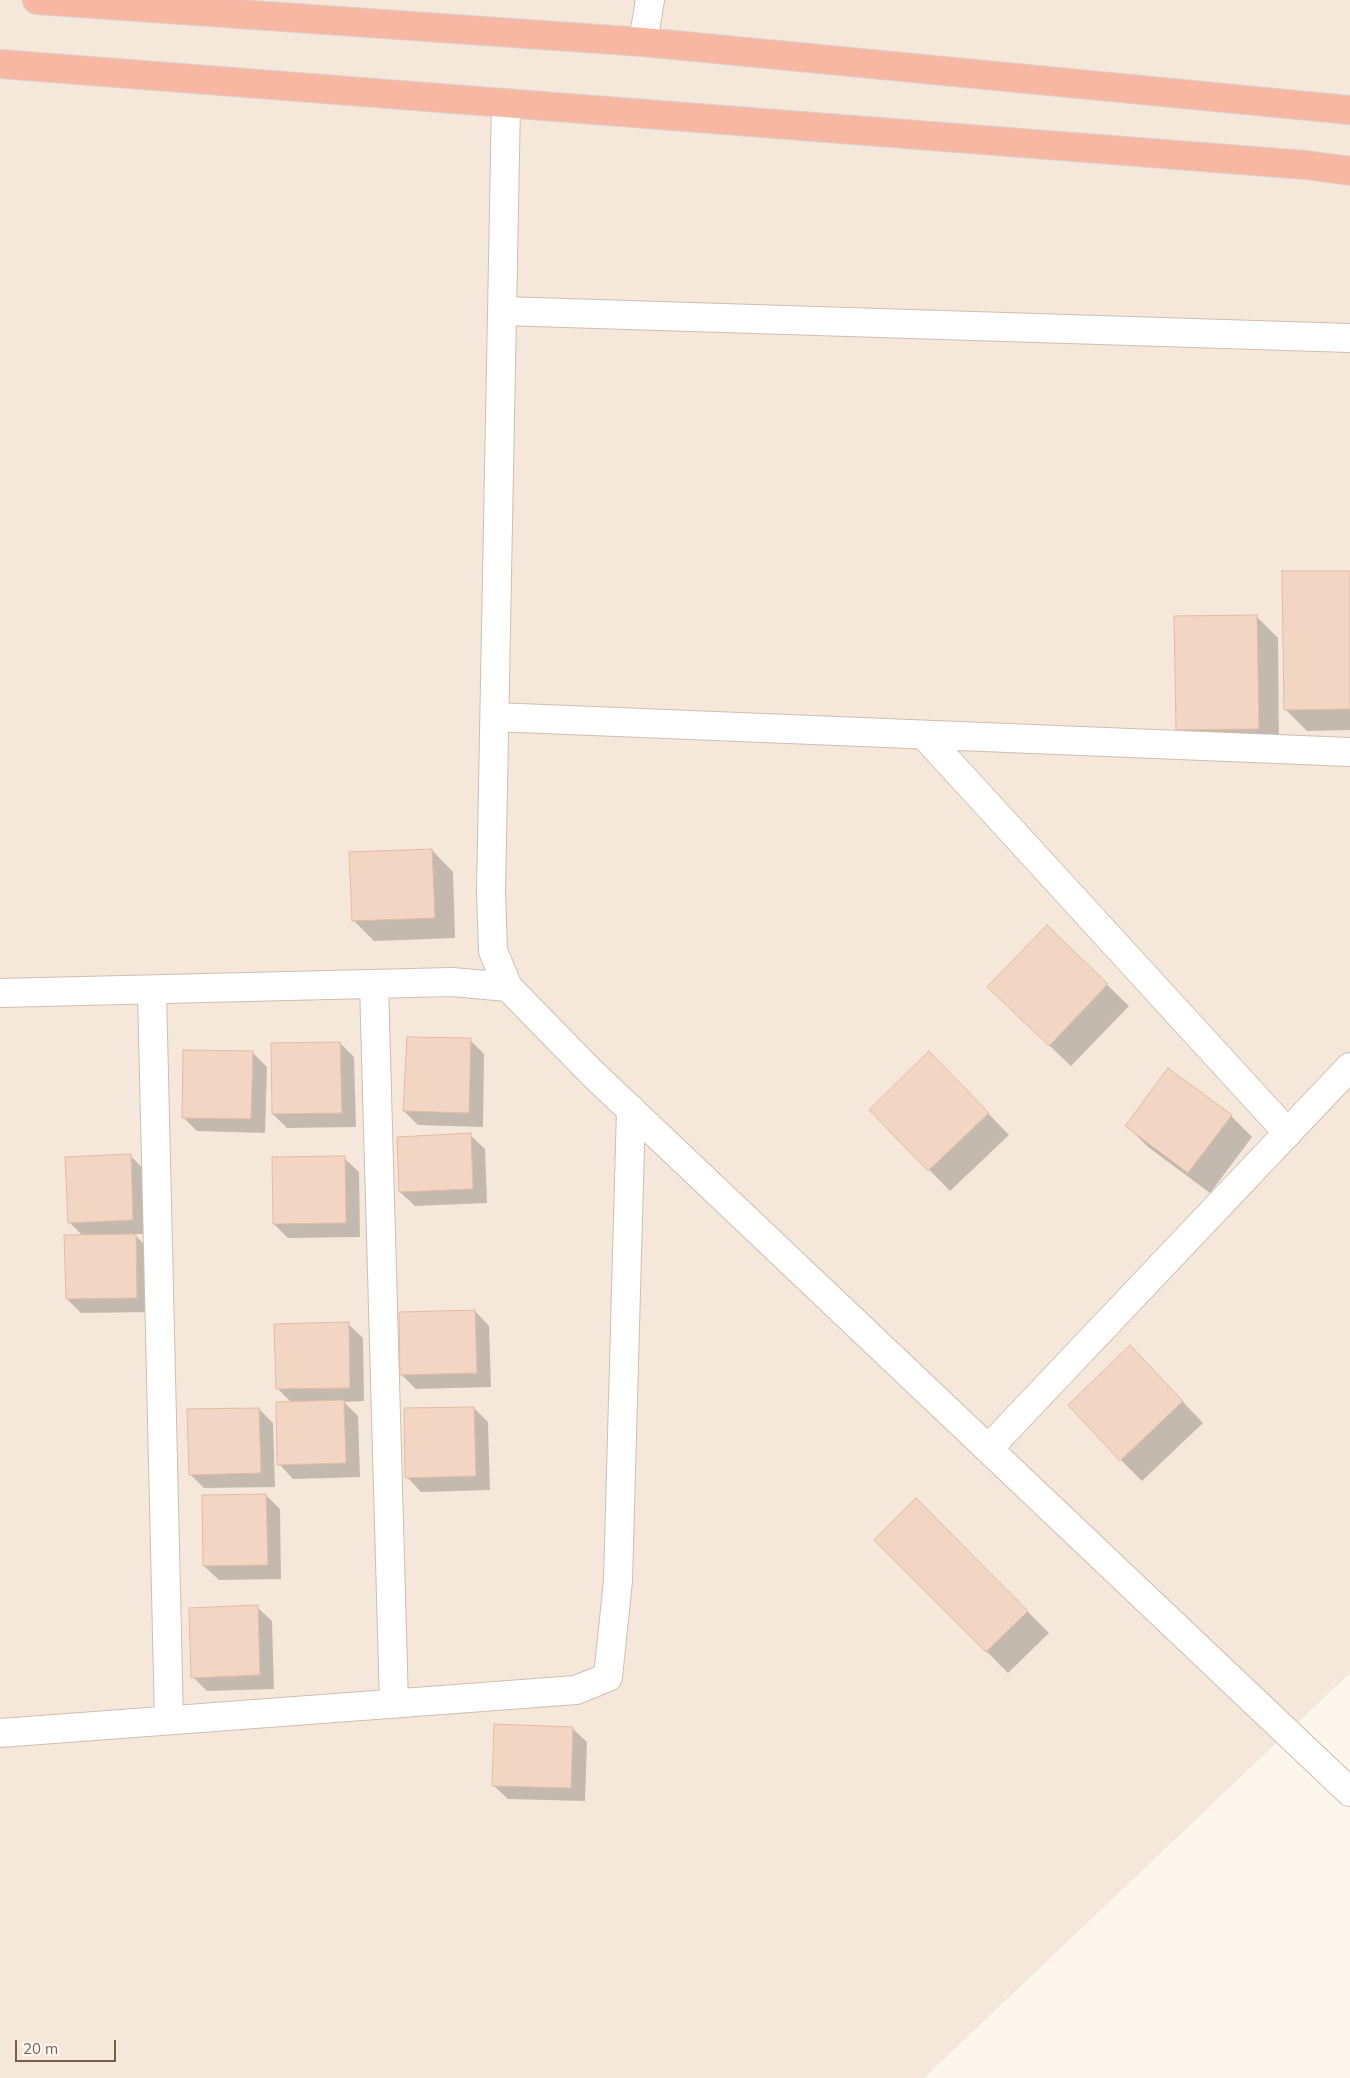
<!DOCTYPE html>
<html>
<head>
<meta charset="utf-8">
<style>
	body { margin:0 }
	#map { position:relative; width:1350px; height:2078px; overflow:hidden; background:#fdf6ec; font-family:Mulish,sans-serif }
	canvas { display:block }
	.scale { position:absolute; left:15px; top:2040px; width:101px; height:22px; box-sizing:border-box; border:2px solid #7a5c4d; border-top:0; padding-left:6px; font-size:15px; line-height:18px; white-space:nowrap; color:#7a5c4d; -webkit-text-stroke:4px #fffaf3; paint-order:stroke }
</style>
</head>
<body>
<div id="map">
<canvas width="1350" height="2078"></canvas>
<div class="scale">20 m</div>
</div>
<script>
const ctx = document.querySelector('canvas').getContext('2d');
ctx.lineJoin = 'round';
function fillPath(path, color) { ctx.fillStyle = color; ctx.fill(path, 'evenodd'); }
const poly = rows => new Path2D(rows.map(r => 'M' + r).join(''));
function trace(path, color, width, dash) { ctx.strokeStyle = color; ctx.lineWidth = width; ctx.lineCap = dash ? 'butt' : 'round'; ctx.setLineDash(dash || []); ctx.stroke(path); }
fillPath(poly([
	[0,0,1350,0,1350,1673,924,2078,0,2078]
]), '#f5e8da');
fillPath(poly([
	[1350,572,1350,730,1307,731,1285,709],
	[1256,616,1278,638,1279,750,1199,751,1177,730],
	[432,850,453,872,455,938,374,941,353,920],
	[1047,927,1129,1006,1071,1066,1010,1008],
	[470,1040,484,1054,483,1127,418,1125,404,1111,405,1077],
	[340,1043,354,1057,356,1127,287,1128,273,1114],
	[253,1053,267,1067,265,1133,197,1131,183,1117],
	[950,1074,1009,1135,950,1191,871,1110],
	[1231,1116,1252,1137,1210,1193,1148,1147,1127,1126],
	[470,1135,485,1149,487,1203,415,1206,400,1192],
	[130,1155,144,1170,147,1234,134,1234,150,1250,151,1312,81,1313,67,1299,83,1236,69,1222],
	[344,1158,359,1172,360,1237,288,1238,274,1224],
	[475,1311,489,1326,491,1387,416,1389,402,1375],
	[348,1324,363,1338,364,1401,344,1402,358,1416,360,1477,293,1479,279,1464,292,1403,277,1388],
	[1151,1368,1203,1423,1142,1481,1121,1460],
	[474,1408,488,1422,490,1490,421,1492,407,1477],
	[259,1409,273,1423,275,1487,204,1488,190,1474],
	[266,1495,280,1509,281,1579,219,1580,204,1566],
	[916,1499,1049,1633,1008,1673,876,1540],
	[257,1607,272,1621,274,1689,207,1691,193,1677],
	[572,1728,587,1742,585,1801,508,1799,493,1785]
]), '#0003');
const building = poly([
	[1282,571,1350,571,1350,709,1284,710,1282,571],
	[1257,615,1259,729,1176,730,1174,616,1257,615],
	[432,849,435,918,352,921,349,852,432,849],
	[1047,925,1108,984,1049,1046,987,987,1047,925],
	[407,1037,471,1038,469,1113,403,1111,407,1037],
	[340,1042,342,1113,272,1114,271,1043,340,1042],
	[183,1050,253,1051,251,1119,182,1118,183,1050],
	[929,1051,989,1113,928,1171,869,1110,929,1051],
	[1168,1068,1232,1115,1188,1173,1125,1126,1168,1068],
	[471,1133,473,1189,399,1192,397,1137,471,1133],
	[131,1154,133,1220,68,1223,65,1157,131,1154],
	[345,1156,346,1223,273,1224,272,1157,345,1156],
	[136,1234,137,1298,66,1299,64,1235,136,1234],
	[475,1310,477,1373,400,1375,399,1312,475,1310],
	[349,1322,350,1388,276,1389,274,1324,349,1322],
	[1130,1345,1183,1401,1120,1461,1068,1405,1130,1345],
	[344,1400,346,1463,277,1465,276,1402,344,1400],
	[474,1407,476,1476,405,1478,404,1408,474,1407],
	[259,1408,261,1473,189,1475,187,1409,259,1408],
	[266,1494,268,1565,203,1566,202,1495,266,1494],
	[916,1498,1028,1611,986,1652,874,1540,916,1498],
	[258,1605,260,1675,191,1678,189,1608,258,1605],
	[494,1724,573,1727,571,1788,492,1786,494,1724]
]);
fillPath(building, '#f3d5c3');
trace(building, '#e6bba3', 1);
const street = poly([
	[643,42,650,0],
	[506,103,491,891,493,951,508,987,591,1072,1350,1792],
	[503,311,1350,338],
	[495,717,1350,752],
	[924,735,1288,1133],
	[374,984,394,1704],
	[152,990,169,1720],
	[0,993,452,982,508,987],
	[988,1449,1350,1067],
	[0,1733,576,1690,608,1677,618,1581,631,1109]
]);
const highway = poly([
	[37,0,643,42,1350,110],
	[0,64,1306,165,1350,171]
]);
trace(street, '#d1beb0', 30);
trace(highway, '#dad1cd', 30);
trace(street, '#fff', 28);
trace(highway, '#f7b7a3', 28);
</script>
</body>
</html>
